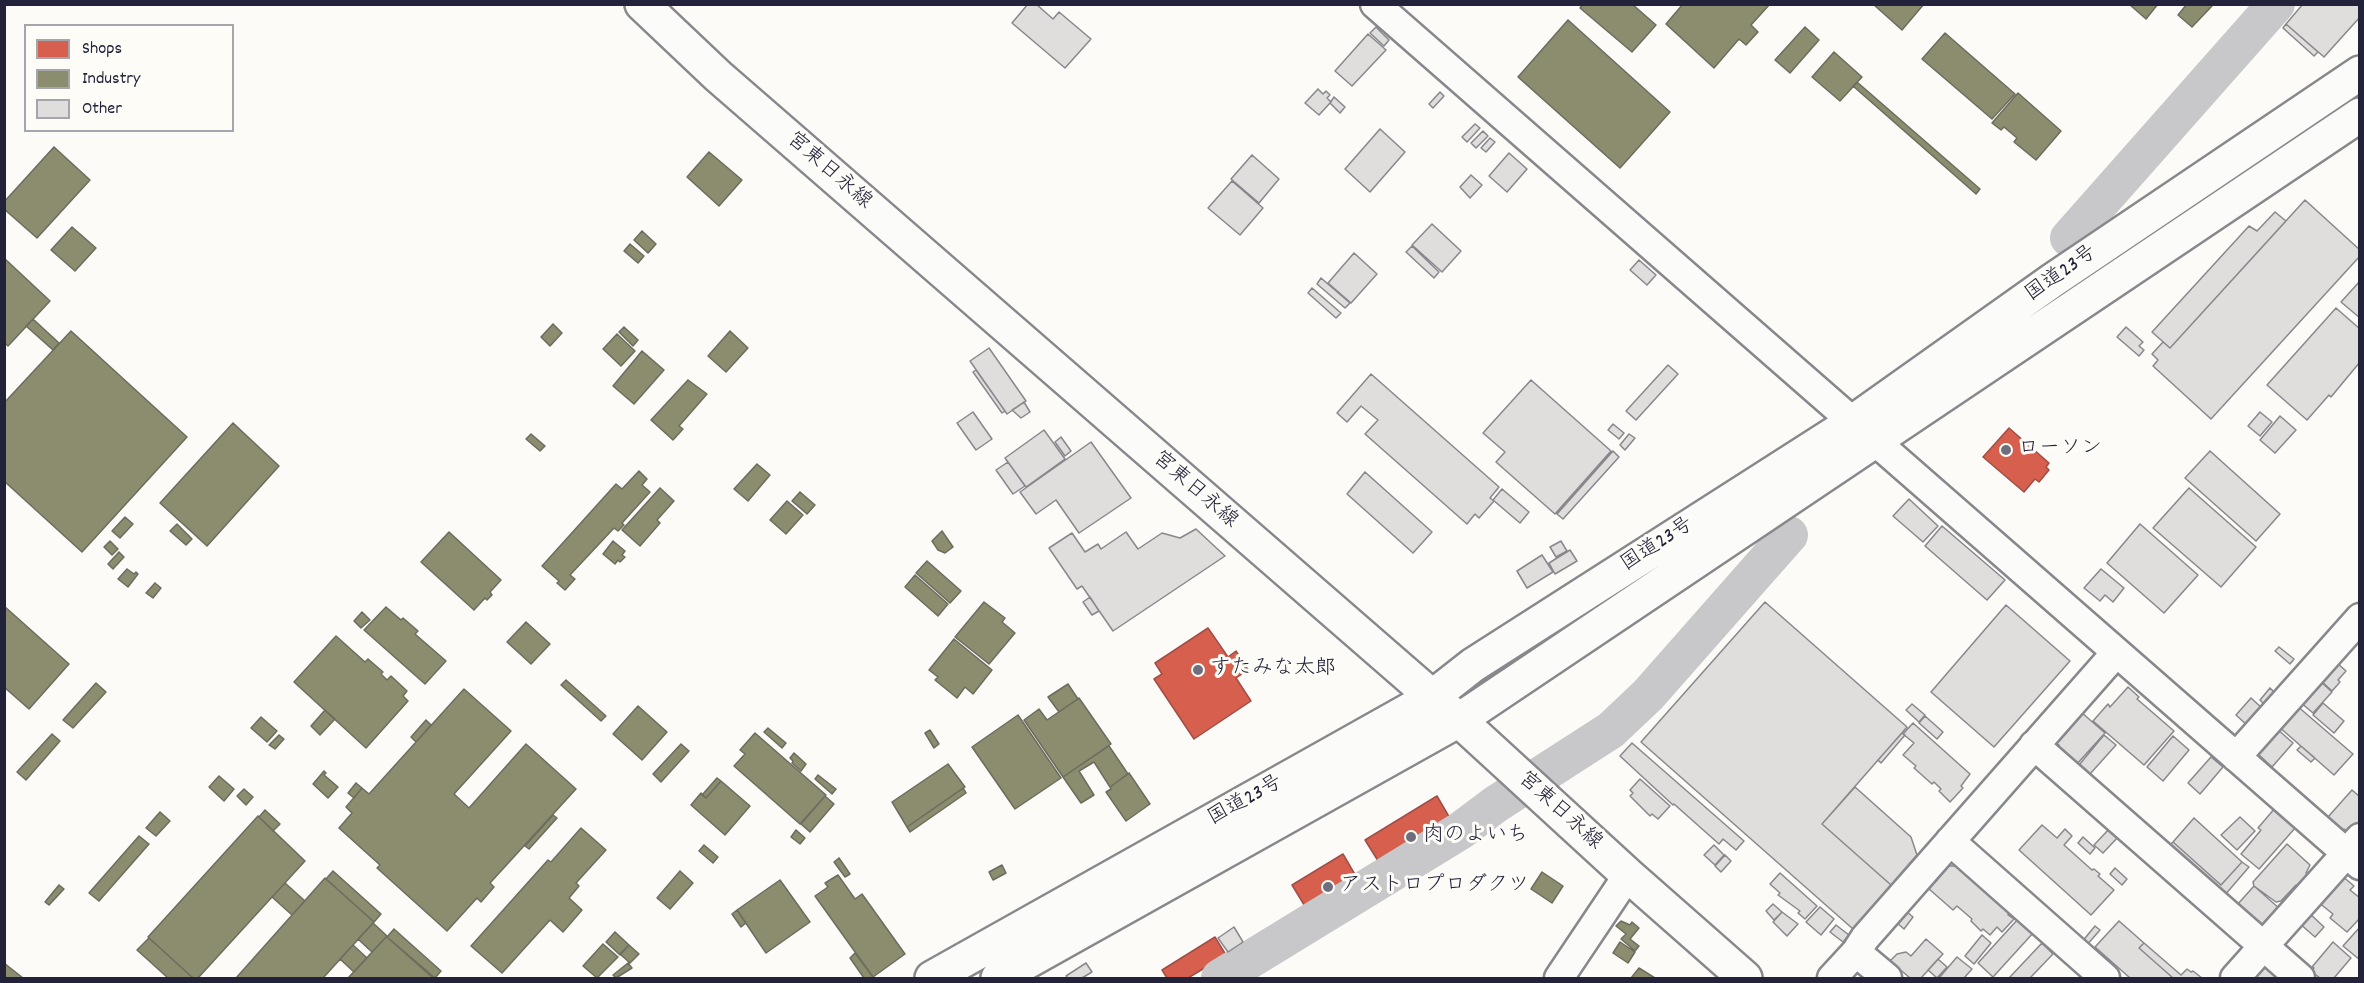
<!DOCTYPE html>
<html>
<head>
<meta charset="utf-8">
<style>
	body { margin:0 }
	#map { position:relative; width:2364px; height:983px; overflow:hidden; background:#fcfbf8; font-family:Dekko,sans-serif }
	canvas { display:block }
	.frame { position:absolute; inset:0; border:6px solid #22223b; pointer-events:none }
	.legend { position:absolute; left:24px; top:24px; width:210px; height:108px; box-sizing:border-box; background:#fdfcf7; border:2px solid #a5a5ac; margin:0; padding:8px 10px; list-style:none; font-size:18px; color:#22223b }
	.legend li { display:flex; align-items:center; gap:12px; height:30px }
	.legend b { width:30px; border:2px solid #a5a5ac }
</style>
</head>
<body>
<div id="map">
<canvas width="2364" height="983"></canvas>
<div class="frame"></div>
<ul class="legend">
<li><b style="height:16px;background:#d6604d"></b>Shops</li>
<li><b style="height:16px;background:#8c8c6e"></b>Industry</li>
<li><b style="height:16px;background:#dfdedd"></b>Other</li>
</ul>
</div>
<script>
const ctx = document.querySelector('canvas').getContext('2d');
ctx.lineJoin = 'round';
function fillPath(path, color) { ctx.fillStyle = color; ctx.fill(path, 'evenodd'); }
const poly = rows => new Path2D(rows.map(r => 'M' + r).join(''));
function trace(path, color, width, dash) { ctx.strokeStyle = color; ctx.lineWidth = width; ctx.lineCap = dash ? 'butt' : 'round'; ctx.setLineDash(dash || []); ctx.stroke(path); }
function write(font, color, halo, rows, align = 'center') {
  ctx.font = font + ' Dekko,"Klee One",sans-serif'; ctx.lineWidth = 6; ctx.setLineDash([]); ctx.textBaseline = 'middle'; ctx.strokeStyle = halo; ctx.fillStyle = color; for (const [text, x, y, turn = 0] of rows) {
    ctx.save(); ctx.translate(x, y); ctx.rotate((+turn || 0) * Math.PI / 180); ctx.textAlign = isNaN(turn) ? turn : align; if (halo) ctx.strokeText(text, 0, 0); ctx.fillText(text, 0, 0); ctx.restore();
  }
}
const shops = poly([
	[2009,428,2049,463,2046,467,2049,470,2039,482,2035,479,2024,492,1983,457,2009,428],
	[1208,628,1228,657,1236,651,1248,670,1236,678,1251,701,1194,739,1154,679,1162,674,1155,663,1208,628],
	[1437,796,1451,820,1380,864,1365,840,1437,796],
	[1343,854,1357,878,1306,908,1292,885,1343,854],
	[1215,937,1226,955,1188,978,1167,978,1162,970,1215,937]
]);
fillPath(shops, '#d6604d');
trace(shops, '#a04d48', 1.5);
const industry = poly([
	[1583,4,1632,4,1656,25,1632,52,1580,8,1583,4],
	[1683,4,1770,4,1751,25,1758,32,1746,45,1739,39,1714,68,1666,24,1683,4],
	[1873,4,1924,4,1902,30,1873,4],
	[2129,4,2158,4,2146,19,2129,4],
	[2187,4,2210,4,2212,6,2192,27,2178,15,2187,4],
	[1568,20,1670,112,1620,168,1518,77,1568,20],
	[1805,27,1819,40,1790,73,1775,60,1805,27],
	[1945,33,2015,94,1992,119,1922,59,1945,33],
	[1834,52,1862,77,1840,101,1812,77,1834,52],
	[1857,82,1980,189,1976,194,1853,86,1857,82],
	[2018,93,2061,131,2036,160,2014,142,2017,138,2004,127,2001,130,1992,123,2018,93],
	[54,147,90,180,37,238,4,209,4,202,54,147],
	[709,152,742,180,719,206,687,177,709,152],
	[72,227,96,248,75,271,51,250,72,227],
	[642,231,656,244,648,253,634,240,642,231],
	[630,244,644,256,638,263,624,251,630,244],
	[4,258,50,301,8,346,4,342,4,258],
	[33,319,59,343,53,350,26,326,33,319],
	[553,324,562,333,550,346,541,337,553,324],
	[624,327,638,340,633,346,619,332,624,327],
	[71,331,187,437,82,552,4,481,4,403,71,331],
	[730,331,748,348,726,372,708,356,730,331],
	[617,334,635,351,621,366,603,349,617,334],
	[642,351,664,370,634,404,613,386,642,351],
	[688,380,707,394,679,426,683,429,673,440,651,420,688,380],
	[233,423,279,466,207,546,160,503,233,423],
	[531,434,545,446,540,451,526,439,531,434],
	[757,464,770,475,748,501,734,489,757,464],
	[639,471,647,479,642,485,650,492,622,523,624,525,618,531,614,528,570,575,575,579,565,590,557,583,559,581,542,566,616,484,622,489,639,471],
	[660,488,674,501,657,520,660,523,640,546,622,530,660,488],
	[800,492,815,505,807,514,792,501,800,492],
	[787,501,803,515,786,534,770,520,787,501],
	[125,517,133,524,120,538,112,531,125,517],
	[177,524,192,539,186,545,170,531,177,524],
	[942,531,953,547,945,553,938,550,932,541,942,531],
	[449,532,501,580,490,592,492,595,487,600,485,598,474,610,421,562,449,532],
	[110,541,118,549,112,555,104,547,110,541],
	[613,541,625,551,622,555,625,557,620,562,618,560,615,564,603,554,613,541],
	[119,552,124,557,113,569,108,564,119,552],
	[927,561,961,591,950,603,916,573,927,561],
	[127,569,134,574,136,572,138,574,128,587,118,579,127,569],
	[915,575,948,604,938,616,905,587,915,575],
	[155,583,161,588,153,598,146,593,155,583],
	[984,602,1005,618,1002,622,1015,633,989,664,955,637,984,602],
	[4,606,69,664,29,709,4,687,4,606],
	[386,607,401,620,403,618,418,631,415,634,446,661,425,684,364,630,386,607],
	[362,612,370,620,361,628,354,621,362,612],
	[526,622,550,644,531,664,507,642,526,622],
	[336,636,365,662,368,659,383,672,381,674,387,680,391,676,407,691,403,696,408,701,366,748,294,682,336,636],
	[954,639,992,670,973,694,965,687,957,698,935,680,938,677,929,670,954,639],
	[566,680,606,716,601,721,561,685,566,680],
	[96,683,106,692,73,728,63,720,96,683],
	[1068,684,1078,699,1059,712,1048,697,1068,684],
	[464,689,511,731,454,794,469,808,526,744,576,789,490,883,494,887,481,902,477,898,447,931,377,868,380,865,339,828,352,813,346,807,362,788,369,794,464,689],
	[1079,698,1111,744,1063,777,1024,720,1039,709,1047,720,1079,698],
	[638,706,667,732,642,760,613,734,638,706],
	[325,710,335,719,320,735,311,726,325,710],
	[1018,715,1061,778,1015,809,972,747,1018,715],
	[261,717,277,731,267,742,251,728,261,717],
	[426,720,431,725,416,742,411,737,426,720],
	[768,728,786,743,782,748,764,732,768,728],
	[930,730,939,744,934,748,925,733,930,730],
	[755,733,826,795,800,824,734,766,745,754,740,750,755,733],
	[52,734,60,741,26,780,17,772,52,734],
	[279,735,284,739,275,749,269,745,279,735],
	[681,744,689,751,661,782,653,774,681,744],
	[1109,746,1128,774,1110,787,1094,762,1079,771,1094,795,1081,803,1063,777,1109,746],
	[794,753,806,764,801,771,792,763,793,761,790,758,794,753],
	[948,764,965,787,907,827,892,802,948,764],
	[324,771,326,773,324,775,338,787,328,798,313,784,324,771],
	[1129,773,1150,804,1126,821,1106,792,1111,789,1110,787,1129,773],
	[818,775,836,789,832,794,815,779,818,775],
	[219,776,234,789,224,801,209,787,219,776],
	[717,778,721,781,706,798,702,795,717,778],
	[721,781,750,806,725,835,691,805,701,793,706,798,721,781],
	[356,783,362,788,354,798,348,793,356,783],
	[963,788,966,793,910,832,907,827,963,788],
	[244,789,253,797,246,805,237,796,244,789],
	[825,796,834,804,810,832,801,824,825,796],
	[265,810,280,824,273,831,259,817,265,810],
	[160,812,170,821,156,836,146,828,160,812],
	[553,815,557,818,529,849,525,846,553,815],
	[258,816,305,861,198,978,193,978,148,937,258,816],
	[581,828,606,850,576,883,579,886,569,898,582,910,563,932,550,920,502,973,471,946,548,860,551,862,581,828],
	[796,830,805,838,800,844,791,837,796,830],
	[139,836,149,844,99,901,89,893,139,836],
	[704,845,718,857,713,863,699,851,704,845],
	[839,858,850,874,845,877,834,862,839,858],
	[1002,865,1006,873,993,880,989,872,1002,865],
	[333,871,381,914,374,922,326,879,333,871],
	[680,871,693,883,670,909,657,898,680,871],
	[1542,872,1563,886,1552,903,1531,889,1542,872],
	[838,875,855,899,862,894,905,954,873,977,815,896,828,887,825,883,838,875],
	[325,878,374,922,323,978,236,978,325,878],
	[780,880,810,922,766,953,737,910,780,880],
	[285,883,305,901,292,915,272,897,285,883],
	[59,885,64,889,49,905,45,902,59,885],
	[737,910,746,923,741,927,732,914,737,910],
	[1621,921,1630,925,1632,922,1639,928,1630,939,1639,946,1635,951,1621,939,1626,934,1616,926,1621,921],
	[373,923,387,936,372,952,358,939,373,923],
	[394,929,441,971,435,978,387,937,394,929],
	[615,932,629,945,620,955,606,942,615,932],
	[387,936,387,937,433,978,348,978,387,936],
	[149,938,193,978,168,978,137,950,149,938],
	[1620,942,1635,952,1628,963,1613,953,1620,942],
	[603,944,618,957,597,978,583,966,603,944],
	[353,945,367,958,354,972,340,959,353,945],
	[629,945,639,954,630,963,620,954,629,945],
	[855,953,873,977,870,978,864,978,850,958,855,953],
	[4,963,23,978,4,978,4,963],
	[628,963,632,968,616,978,613,975,628,963],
	[1639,968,1655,978,1631,978,1639,968]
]);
fillPath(industry, '#8c8c6e');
trace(industry, '#6c6c5f', 1.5);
trace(poly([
	[2069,238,2276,4],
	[1220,978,1460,831,1496,804,1611,730,1648,695,1789,535]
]), '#c8c8ca', 38);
const building = poly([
	[1028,4,1036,4,1053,19,1059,12,1091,39,1065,68,1012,23,1028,4],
	[2303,4,2360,4,2360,17,2324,57,2286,24,2303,4],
	[2286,24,2318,52,2314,56,2283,28,2286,24],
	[1376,27,1389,40,1384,46,1370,33,1376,27],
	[1368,34,1386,50,1352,86,1335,71,1368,34],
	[1318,89,1323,94,1326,91,1330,95,1327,98,1331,102,1319,115,1305,103,1318,89],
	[1440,92,1444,96,1433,108,1429,104,1440,92],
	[1334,97,1345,107,1340,113,1330,103,1334,97],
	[1475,124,1480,128,1467,142,1462,137,1475,124],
	[1380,129,1405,152,1370,192,1345,169,1380,129],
	[1483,131,1488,136,1476,148,1471,143,1483,131],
	[1490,138,1495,142,1486,152,1481,148,1490,138],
	[1509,153,1527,169,1507,192,1489,176,1509,153],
	[1252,155,1279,179,1259,203,1231,179,1252,155],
	[1471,175,1482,185,1470,198,1460,187,1471,175],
	[1232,181,1263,208,1240,235,1208,208,1232,181],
	[2305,200,2360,250,2360,256,2211,419,2153,366,2158,360,2152,354,2163,342,2170,348,2305,200],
	[2275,212,2286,221,2170,348,2152,332,2249,226,2257,231,2275,212],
	[1432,224,1461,251,1442,272,1412,245,1432,224],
	[1412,246,1439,272,1434,278,1406,252,1412,246],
	[1354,253,1377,274,1351,303,1328,283,1354,253],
	[1639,260,1656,275,1647,285,1630,270,1639,260],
	[1321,278,1350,303,1345,308,1317,284,1321,278],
	[2360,281,2360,318,2341,302,2360,281],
	[1312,288,1341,313,1336,318,1308,293,1312,288],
	[2336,308,2360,329,2360,362,2331,397,2329,395,2307,420,2267,385,2336,308],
	[2126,327,2143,342,2139,346,2144,350,2139,356,2117,337,2126,327],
	[989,348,1026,401,1007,414,970,361,989,348],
	[1668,365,1678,374,1636,420,1626,411,1668,365],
	[976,370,1005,411,1002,413,973,372,976,370],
	[1371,374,1499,487,1490,498,1494,501,1479,518,1475,514,1467,524,1365,434,1378,420,1361,406,1347,422,1337,413,1371,374],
	[1531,380,1611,451,1555,514,1496,462,1505,452,1483,433,1531,380],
	[1024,402,1030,412,1021,418,1012,410,1024,402],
	[973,412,992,439,976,450,957,423,973,412],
	[2260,412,2272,422,2260,436,2248,426,2260,412],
	[2280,416,2296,430,2275,453,2260,440,2280,416],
	[1613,424,1624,433,1619,439,1608,430,1613,424],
	[1044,430,1065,459,1026,487,1005,458,1044,430],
	[1629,434,1635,438,1625,450,1620,445,1629,434],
	[1061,437,1071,451,1065,456,1055,442,1061,437],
	[1091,442,1131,498,1079,533,1056,500,1036,514,1020,492,1091,442],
	[1613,451,1619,457,1563,519,1557,514,1613,451],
	[2210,451,2280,514,2256,541,2185,478,2210,451],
	[1008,462,1025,486,1013,494,996,470,1008,462],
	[1365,472,1432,532,1413,553,1347,494,1365,472],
	[2189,488,2256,547,2221,587,2153,528,2189,488],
	[1502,489,1529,512,1520,523,1493,500,1502,489],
	[1909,499,1938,526,1923,542,1893,516,1909,499],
	[2140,524,2198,575,2164,613,2107,563,2140,524],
	[1942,526,2005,580,1987,600,1925,546,1942,526],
	[1196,529,1225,556,1113,631,1082,586,1077,589,1049,548,1072,533,1085,552,1098,544,1101,549,1126,532,1138,549,1162,533,1180,538,1196,529],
	[1561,541,1567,551,1556,557,1550,547,1561,541],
	[1570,550,1577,561,1555,574,1549,563,1570,550],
	[1542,555,1553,572,1527,588,1517,571,1542,555],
	[2101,569,2124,588,2113,602,2105,595,2100,601,2084,588,2101,569],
	[1090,597,1099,611,1092,615,1083,602,1090,597],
	[1765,602,1907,727,1822,824,1891,885,1853,929,1641,742,1765,602],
	[2006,605,2070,661,1994,747,1931,692,2006,605],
	[2279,647,2294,659,2290,664,2275,651,2279,647],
	[2336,662,2346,671,2338,680,2340,682,2332,691,2320,680,2336,662],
	[2319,680,2332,692,2313,713,2300,702,2319,680],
	[2128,687,2139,697,2137,699,2174,731,2144,765,2093,721,2108,704,2110,707,2128,687],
	[2270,688,2275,693,2265,705,2260,700,2270,688],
	[2251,698,2263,709,2248,726,2236,715,2251,698],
	[2323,703,2344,721,2334,733,2313,715,2323,703],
	[1912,704,1925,715,1919,722,1906,710,1912,704],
	[2296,705,2353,754,2334,775,2278,726,2296,705],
	[2081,712,2105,733,2076,765,2057,747,2059,745,2055,742,2081,712],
	[1925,716,1943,732,1937,739,1919,723,1925,716],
	[1913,723,1970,774,1961,786,1963,788,1950,802,1939,791,1941,789,1934,782,1932,784,1914,768,1916,766,1903,755,1914,743,1903,734,1913,723],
	[2276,728,2293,743,2272,767,2258,754,2257,748,2276,728],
	[1902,733,1905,735,1881,763,1878,760,1902,733],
	[2104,735,2116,745,2090,774,2079,765,2104,735],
	[2173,736,2189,750,2163,781,2147,767,2173,736],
	[1632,743,1744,841,1736,850,1723,839,1719,844,1674,804,1673,805,1620,756,1632,743],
	[2301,746,2315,758,2311,762,2297,750,2301,746],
	[2211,757,2223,767,2200,794,2188,783,2211,757],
	[1640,779,1670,806,1658,819,1652,814,1650,816,1630,796,1633,793,1630,790,1640,779],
	[1855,787,1911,837,1917,855,1891,885,1822,824,1855,787],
	[2352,790,2360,797,2360,824,2350,835,2344,829,2343,831,2328,817,2352,790],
	[2275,808,2296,827,2259,869,2241,854,2261,830,2258,828,2275,808],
	[2240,817,2255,831,2237,850,2221,835,2240,817],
	[2194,818,2242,862,2221,885,2173,842,2194,818],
	[2042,825,2057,838,2065,829,2072,836,2064,845,2092,870,2094,869,2100,874,2098,876,2114,890,2091,915,2019,850,2042,825],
	[2111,827,2120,835,2103,853,2094,845,2111,827],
	[2083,837,2095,848,2090,854,2078,843,2083,837],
	[2173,842,2221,885,2242,862,2249,867,2224,896,2168,847,2173,842],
	[2287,844,2310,865,2306,873,2310,877,2299,888,2296,885,2281,901,2276,902,2254,886,2253,882,2287,844],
	[1714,845,1724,855,1715,865,1704,855,1714,845],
	[1725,855,1731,861,1721,872,1715,866,1725,855],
	[1949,866,1958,866,2010,912,2008,915,2014,919,2002,932,1997,927,1990,935,1983,929,1981,931,1971,921,1972,919,1957,906,1953,910,1929,889,1949,866],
	[2115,868,2127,879,2122,885,2110,874,2115,868],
	[1780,873,1817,906,1805,919,1798,913,1800,911,1778,895,1780,893,1770,884,1780,873],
	[2341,875,2354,886,2350,890,2360,898,2360,918,2347,932,2330,918,2333,914,2318,902,2341,875],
	[2254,886,2280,909,2263,928,2237,905,2254,886],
	[1773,904,1782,912,1774,920,1766,911,1773,904],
	[1820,907,1834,919,1821,935,1806,922,1820,907],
	[1782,912,1798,924,1787,936,1773,922,1782,912],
	[1907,912,1913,917,1904,929,1897,923,1907,912],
	[2308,912,2324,927,2315,937,2299,923,2308,912],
	[2019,918,2034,932,1993,977,1978,963,2019,918],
	[2119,921,2144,943,2139,948,2173,978,2130,978,2095,947,2119,921],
	[1836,925,1849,935,1843,942,1830,932,1836,925],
	[2095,926,2100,930,2085,947,2081,943,2095,926],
	[1234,927,1243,942,1228,952,1218,938,1234,927],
	[2360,927,2360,960,2343,946,2360,927],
	[1982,935,1991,943,1974,964,1965,956,1982,935],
	[1926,939,1943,954,1921,978,1910,978,1890,961,1897,954,1906,952,1911,956,1926,939],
	[2333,942,2351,958,2334,978,2320,978,2311,971,2314,968,2312,967,2333,942],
	[2042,943,2053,954,2030,978,2009,978,2042,943],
	[2144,943,2181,975,2187,969,2191,972,2193,971,2202,978,2173,978,2139,948,2144,943],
	[1957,957,1972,969,1964,978,1939,978,1957,957],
	[1938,959,1947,967,1937,978,1928,970,1938,959],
	[1086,963,1092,972,1082,978,1068,978,1066,976,1086,963],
	[2265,967,2278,978,2255,978,2265,967]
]);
fillPath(building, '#dfdedd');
trace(building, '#88888c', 1.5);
const minor = poly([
	[1375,4,2360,865],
	[2034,745,2300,978],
	[2236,757,2360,618],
	[1950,841,2105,978],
	[1856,952,1887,978],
	[1559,978,1628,875],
	[1832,978,1856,952,1865,938,2115,654],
	[2235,978,2360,838]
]);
const major = poly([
	[642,4,718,76,1459,720,1628,875,1745,978]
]);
const highway = poly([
	[932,978,1431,698,1473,665,1853,422,2053,280,2360,73],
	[998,978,1459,720,2360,115]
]);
trace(minor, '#88888c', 33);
trace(major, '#88888c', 38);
trace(highway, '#88888c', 38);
trace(minor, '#fbfbf9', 28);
trace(major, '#fbfbf9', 33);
trace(highway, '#fbfbf9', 33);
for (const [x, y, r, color] of [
	[2006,450,6,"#6e6e7d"],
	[1198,670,6,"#6e6e7d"],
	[1411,837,6,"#6e6e7d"],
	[1328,887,6,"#6e6e7d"]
]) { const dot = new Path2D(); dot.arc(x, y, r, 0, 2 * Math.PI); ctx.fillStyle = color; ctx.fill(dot); trace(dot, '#fdfcf7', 2); }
write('21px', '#22223b', '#fdfcf7', [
	["宮東日永線",828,172,41],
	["国道23号",2062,275,-35],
	["宮東日永線",1194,491,41],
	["国道23号",1658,546,-33],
	["国道23号",1246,802,-29],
	["宮東日永線",1559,812,42]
]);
write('21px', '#22223b', '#fdfcf7', [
	["ローソン",2018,450],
	["すたみな太郎",1210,670],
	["肉のよいち",1423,837],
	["アストロプロダクツ",1340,887]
], 'left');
</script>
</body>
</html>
